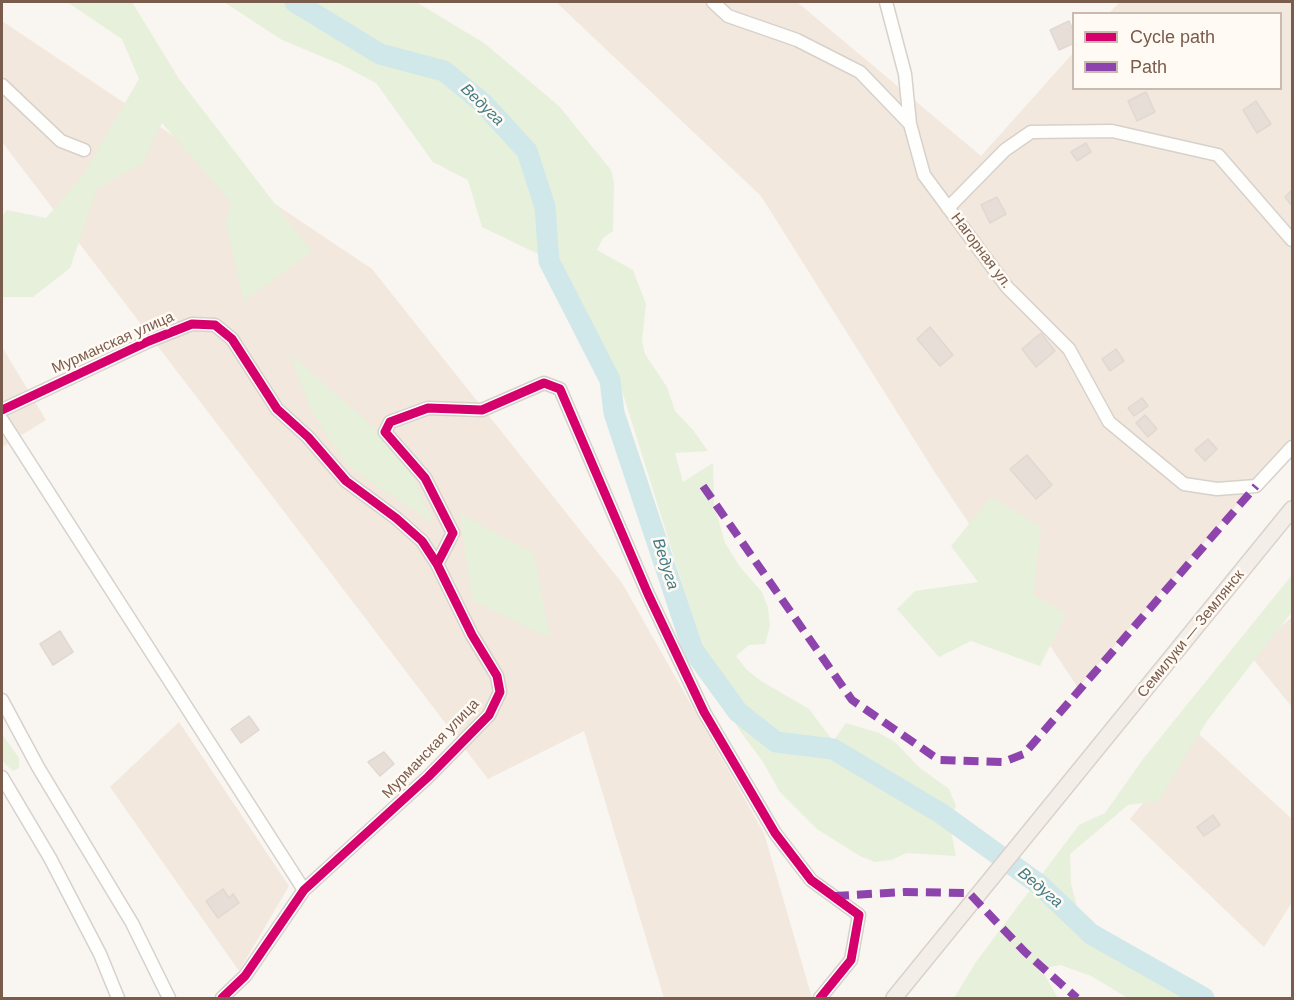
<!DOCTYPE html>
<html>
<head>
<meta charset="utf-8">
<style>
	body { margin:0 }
	#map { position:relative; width:1294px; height:1000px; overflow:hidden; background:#f9f5f0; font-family:Arial,sans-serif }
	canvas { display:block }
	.frame { position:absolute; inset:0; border:3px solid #7a5c4d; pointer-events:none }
	.legend { position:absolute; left:1072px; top:12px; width:210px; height:78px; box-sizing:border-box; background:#fffaf3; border:2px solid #cabbb1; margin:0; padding:8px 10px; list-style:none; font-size:18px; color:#7a5c4d }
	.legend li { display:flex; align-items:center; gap:12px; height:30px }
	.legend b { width:30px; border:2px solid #cabbb1 }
</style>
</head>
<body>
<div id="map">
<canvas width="1294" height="1000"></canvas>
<div class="frame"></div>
<ul class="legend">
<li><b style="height:8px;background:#d6006c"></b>Cycle path</li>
<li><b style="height:8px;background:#8e44ad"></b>Path</li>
</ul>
</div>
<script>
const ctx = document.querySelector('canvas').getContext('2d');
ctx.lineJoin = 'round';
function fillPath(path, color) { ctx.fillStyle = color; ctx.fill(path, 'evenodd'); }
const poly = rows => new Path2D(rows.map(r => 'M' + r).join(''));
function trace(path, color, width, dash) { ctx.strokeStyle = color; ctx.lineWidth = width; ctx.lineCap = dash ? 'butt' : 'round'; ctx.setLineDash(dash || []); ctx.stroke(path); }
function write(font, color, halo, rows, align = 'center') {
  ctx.font = font + ' Arial,sans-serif'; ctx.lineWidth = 5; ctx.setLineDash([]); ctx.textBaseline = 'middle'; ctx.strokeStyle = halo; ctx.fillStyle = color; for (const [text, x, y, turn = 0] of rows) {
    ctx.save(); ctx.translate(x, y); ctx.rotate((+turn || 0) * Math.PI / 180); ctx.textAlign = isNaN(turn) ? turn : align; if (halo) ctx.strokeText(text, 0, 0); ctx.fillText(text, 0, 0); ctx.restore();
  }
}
fillPath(poly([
	[556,2,797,2,981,156,1073,53,1074,88,1280,88,1280,14,1109,13,1120,2,1292,2,1292,441,1078,688,934,471,761,196],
	[2,21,372,269,622,583,764,833,812,998,664,998,584,731,488,779,2,142],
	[2,347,46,420,2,447],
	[1292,617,1292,707,1249,654],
	[179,722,289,886,239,971,110,787],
	[1199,734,1292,819,1292,902,1264,947,1130,819]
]), '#f2e8de');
fillPath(poly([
	[67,2,132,2,179,79,312,252,244,301,226,223,230,201,162,123,143,163,97,189,70,268,33,297,2,297,2,216,7,210,46,218,83,175,139,79,122,39],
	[224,2,416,2,484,43,559,106,611,170,614,182,613,231,603,238,597,250,633,270,646,304,642,341,645,354,667,387,675,411,693,430,708,451,675,453,683,482,713,463,714,504,725,543,740,567,762,592,768,608,770,626,765,644,749,645,736,656,747,670,761,681,809,709,833,741,846,723,879,733,895,742,920,768,949,789,956,806,949,822,956,856,907,853,891,860,875,862,860,856,817,829,780,792,763,762,738,728,703,650,618,378,559,264,482,227,468,180,433,162,376,83,340,64,282,40],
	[290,353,402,453,434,524,348,466,310,409],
	[991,497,1041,527,1034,595,1066,614,1040,666,971,641,939,657,897,609,915,591,978,582,951,546],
	[460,514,534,553,550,638,472,600],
	[1292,575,1292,612,1207,721,1159,801,1128,805,1070,854,1071,884,1087,943,1192,998,1128,998,1091,976,1060,965,1041,969,1058,998,954,998,976,962,1079,825,1105,813,1143,759],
	[2,734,19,758,19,768,13,771,2,761]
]), '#e7f0db');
trace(poly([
	[295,2,380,54,444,71,483,103,527,151,545,207,549,261,610,380,614,413,693,650,738,712,776,742,833,749,942,814,1040,885,1091,934,1204,998]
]), '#d0e8ea', 21);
const building = poly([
	[1069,21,1074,32,1074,43,1059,50,1050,30,1069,21],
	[1146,92,1155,112,1137,121,1128,101,1146,92],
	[1256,101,1271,124,1257,133,1243,110,1256,101],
	[1086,143,1091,152,1077,161,1071,152,1086,143],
	[1292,190,1292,206,1285,197,1292,190],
	[997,197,1006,214,990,223,981,205,997,197],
	[930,327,953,355,940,366,917,339,930,327],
	[1041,333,1055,351,1036,367,1022,349,1041,333],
	[1116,349,1124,361,1110,371,1102,359,1116,349],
	[1142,398,1148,406,1134,416,1128,408,1142,398],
	[1145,415,1157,429,1148,437,1136,423,1145,415],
	[1208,439,1217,449,1205,461,1195,450,1208,439],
	[1027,455,1052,485,1036,499,1010,469,1027,455],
	[60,631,73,652,53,665,40,644,60,631],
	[249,716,259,730,241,743,231,729,249,716],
	[384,752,394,764,380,776,368,762,384,752],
	[1213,815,1220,825,1204,836,1197,827,1213,815],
	[223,889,229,898,233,894,239,903,218,918,206,901,223,889]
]);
fillPath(building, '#e6ded7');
trace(building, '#e2d8d2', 1.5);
const minor = poly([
	[713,2,728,16,797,40,860,72,910,124,924,175,1007,287,1069,349,1109,422,1184,484,1217,489,1256,486,1292,447],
	[886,2,905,74,910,124],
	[2,85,61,141,84,150],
	[948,208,1005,150,1031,132,1112,131,1218,155,1292,240],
	[2,410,149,341,192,324,215,325,232,339,277,409,308,437,346,481,396,518,422,541,437,564,472,635,497,676,500,692,489,715,428,777,304,890,245,976,222,998],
	[2,420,304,890],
	[437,564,453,533,425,478,385,432,390,422,428,408,482,410,544,383,560,389,648,594,704,712,775,833,811,880,859,915,851,960,820,998],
	[2,700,38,767,132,923,169,998],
	[2,777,50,858,100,954,118,998]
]);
const major = poly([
	[894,998,1292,509]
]);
trace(minor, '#d7d1cb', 15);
trace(major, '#dad1cc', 18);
trace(minor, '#fefefd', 12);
trace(major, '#f3eee8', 15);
trace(poly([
	[703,486,852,700,939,760,1003,762,1024,754,1256,486],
	[834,896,905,892,969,893,1025,952,1077,998]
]), '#8e44ad', 8, [15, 8]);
trace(poly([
	[2,410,149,341,192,324,215,325,232,339,277,409,308,437,346,481,396,518,422,541,437,564,472,635,497,676,500,692,489,715,428,777,304,890,245,976,222,998],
	[437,564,453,533,425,478,385,432,390,422,428,408,482,410,544,383,560,389,648,594,704,712,775,833,811,880,859,915,851,960,820,998]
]), '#d6006c', 9);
write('15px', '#7a5c4d', '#fffaf3', [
	["Нагорная ул.",981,251,53],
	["Мурманская улица",113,343,-24],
	["Семилуки — Землянск",1191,634,-51],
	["Мурманская улица",431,749,-46]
]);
write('italic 16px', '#437c86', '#fffaf3', [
	["Ведуга",482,105,44],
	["Ведуга",665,564,72],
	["Ведуга",1040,888,40]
]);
</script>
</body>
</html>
